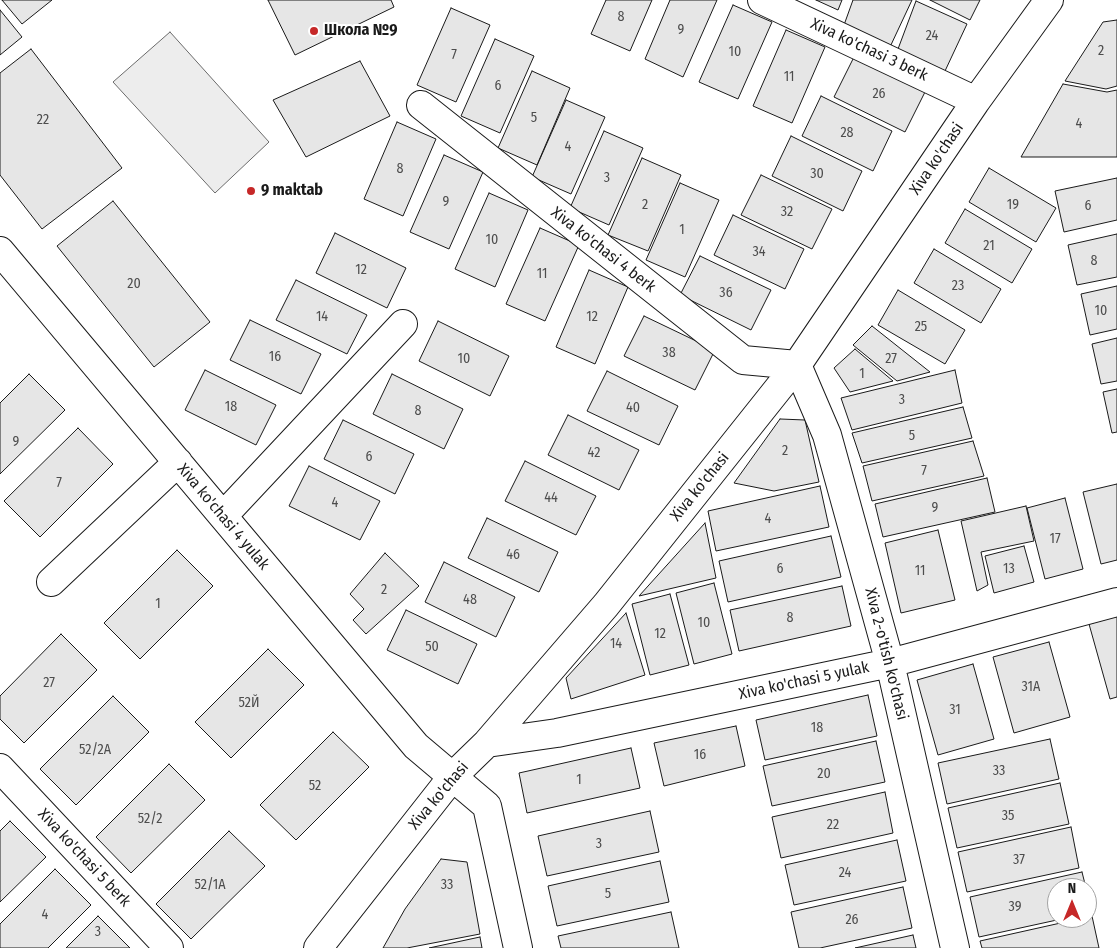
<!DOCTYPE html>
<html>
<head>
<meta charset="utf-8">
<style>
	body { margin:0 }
	#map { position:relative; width:1117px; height:948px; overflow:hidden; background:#fff; font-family:"Fira Sans Condensed",sans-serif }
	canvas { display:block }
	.north { position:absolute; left:1047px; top:878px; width:50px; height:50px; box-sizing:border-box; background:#fff; border:1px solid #a3a3a3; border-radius:50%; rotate:0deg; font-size:14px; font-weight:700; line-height:20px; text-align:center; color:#1a1a1a }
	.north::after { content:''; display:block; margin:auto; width:18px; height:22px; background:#c62828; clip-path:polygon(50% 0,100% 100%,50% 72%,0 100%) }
</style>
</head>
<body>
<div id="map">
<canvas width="1117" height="948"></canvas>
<div class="north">N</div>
</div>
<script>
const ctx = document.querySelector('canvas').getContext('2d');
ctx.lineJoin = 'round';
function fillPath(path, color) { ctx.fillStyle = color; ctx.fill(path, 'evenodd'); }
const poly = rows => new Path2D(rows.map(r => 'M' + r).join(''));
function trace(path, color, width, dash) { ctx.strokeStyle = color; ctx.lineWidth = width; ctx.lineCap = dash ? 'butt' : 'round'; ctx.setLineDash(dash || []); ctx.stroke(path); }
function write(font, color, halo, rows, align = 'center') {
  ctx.font = font + ' "Fira Sans Condensed",sans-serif'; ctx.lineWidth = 4; ctx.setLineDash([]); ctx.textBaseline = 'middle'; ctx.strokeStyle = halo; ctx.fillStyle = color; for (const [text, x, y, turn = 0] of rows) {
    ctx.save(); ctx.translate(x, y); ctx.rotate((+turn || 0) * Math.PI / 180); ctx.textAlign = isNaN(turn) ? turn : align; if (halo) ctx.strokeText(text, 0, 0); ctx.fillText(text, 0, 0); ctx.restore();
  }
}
const green = poly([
	[170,32,269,142,215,193,113,82,170,32]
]);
fillPath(green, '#ededed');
trace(green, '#6a6a6a', 1);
const building = poly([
	[2,0,52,0,22,24,2,0],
	[268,0,391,0,394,7,295,55,268,0],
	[606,0,652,0,630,51,591,34,606,0],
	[670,0,717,0,683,77,645,59,670,0],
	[816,0,842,0,838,10,816,0],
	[853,0,912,0,890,47,844,25,853,0],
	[930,0,980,0,970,20,930,0],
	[916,1,967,24,945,71,898,49,916,1],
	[733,5,772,22,738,99,699,82,733,5],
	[451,8,490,25,456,102,417,85,451,8],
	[0,10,22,37,0,55,0,10],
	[1117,20,1117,86,1106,89,1065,81,1103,22,1117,20],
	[786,30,825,47,792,123,753,106,786,30],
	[495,39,534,56,500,133,461,116,495,39],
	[31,49,122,168,42,229,0,175,0,73,31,49],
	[854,57,925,92,905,132,834,97,854,57],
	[360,61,390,116,306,157,273,100,360,61],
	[532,71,570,88,537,165,498,148,532,71],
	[1063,84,1107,92,1117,90,1117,157,1021,157,1063,84],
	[821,96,892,131,873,171,802,136,821,96],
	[566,100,605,117,571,194,532,177,566,100],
	[397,122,436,139,403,216,364,199,397,122],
	[604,131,643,148,609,225,570,208,604,131],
	[791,136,862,171,843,211,772,176,791,136],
	[444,155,483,172,449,249,410,232,444,155],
	[642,158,681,175,648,251,608,235,642,158],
	[989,168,1056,208,1036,242,969,202,989,168],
	[761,175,832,209,812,249,741,215,761,175],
	[1117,178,1117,220,1064,232,1055,191,1117,178],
	[680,183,719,200,685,277,646,260,680,183],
	[489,193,528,210,495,287,455,269,489,193],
	[113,201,210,322,154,367,57,246,113,201],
	[965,209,1032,249,1012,283,945,243,965,209],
	[733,215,804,249,785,289,714,255,733,215],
	[540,228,579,245,545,321,506,304,540,228],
	[335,233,406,268,387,308,316,273,335,233],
	[1117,234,1117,277,1077,285,1068,245,1117,234],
	[934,249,1001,289,981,323,914,283,934,249],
	[700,256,771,290,751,330,680,295,700,256],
	[589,270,628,287,595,364,556,347,589,270],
	[296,280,367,315,347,354,276,320,296,280],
	[1117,286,1117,329,1090,335,1081,294,1117,286],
	[898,290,965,330,945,364,878,325,898,290],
	[644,316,715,350,695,390,624,356,644,316],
	[250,320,321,354,301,394,230,360,250,320],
	[438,321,509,356,490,396,419,361,438,321],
	[872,326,930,372,897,381,853,345,872,326],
	[1117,338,1117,381,1101,384,1092,344,1117,338],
	[855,349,893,381,850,392,834,368,855,349],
	[205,370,276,405,256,445,185,410,205,370],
	[955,370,962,403,852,430,841,398,955,370],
	[607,371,678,406,659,445,587,411,607,371],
	[29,374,65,410,0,474,0,403,29,374],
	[392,374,463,409,444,449,373,414,392,374],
	[1117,389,1117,432,1112,433,1103,392,1117,389],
	[963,407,972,438,862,463,852,433,963,407],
	[568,415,639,450,619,490,548,455,568,415],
	[780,419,805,420,819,482,774,491,734,483,780,419],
	[343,420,414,454,395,494,324,459,343,420],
	[78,428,113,464,40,537,4,501,78,428],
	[973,441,984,476,872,501,863,466,973,441],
	[525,461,596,496,576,535,505,501,525,461],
	[309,466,380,501,360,540,289,506,309,466],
	[987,478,995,512,883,537,875,504,987,478],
	[1117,484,1117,560,1101,564,1083,492,1117,484],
	[820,486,829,527,716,551,708,511,820,486],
	[1065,498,1083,569,1045,579,1027,508,1065,498],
	[1026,506,1034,541,981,552,988,585,977,591,961,521,1026,506],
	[487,518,558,552,539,592,468,558,487,518],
	[705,523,716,578,639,596,705,523],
	[938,530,955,600,901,613,885,543,938,530],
	[831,536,841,577,728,602,719,561,831,536],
	[1024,546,1034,582,994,593,985,556,1024,546],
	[177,550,213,586,140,659,104,623,177,550],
	[385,553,419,586,366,634,353,620,364,609,350,594,385,553],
	[444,562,515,597,496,637,425,602,444,562],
	[714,583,732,654,694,664,676,593,714,583],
	[842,586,851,626,739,651,730,610,842,586],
	[670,594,689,665,650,675,632,604,670,594],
	[406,610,477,644,458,684,387,650,406,610],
	[626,613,645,675,571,699,566,678,626,613],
	[1117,616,1117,697,1110,699,1089,624,1117,616],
	[61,634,97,670,24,743,0,719,0,696,61,634],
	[1049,642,1070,717,1014,733,993,657,1049,642],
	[268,649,304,685,231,758,195,722,268,649],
	[973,664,994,739,938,755,917,680,973,664],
	[868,695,877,736,765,760,756,720,868,695],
	[113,696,149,732,76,805,40,769,113,696],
	[736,726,745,766,664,786,654,743,736,726],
	[333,732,369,767,296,840,260,805,333,732],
	[1050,739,1059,779,947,804,938,763,1050,739],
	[876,741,885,782,772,806,763,766,876,741],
	[631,748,640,788,527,813,519,773,631,748],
	[169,764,205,800,131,873,96,837,169,764],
	[1060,783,1069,824,957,848,948,808,1060,783],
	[885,792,893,833,781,858,772,817,885,792],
	[650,811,659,852,547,876,538,836,650,811],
	[10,821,46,857,0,902,0,831,10,821],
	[1071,827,1079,868,967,892,958,852,1071,827],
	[229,831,265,866,191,939,156,904,229,831],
	[897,840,906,881,794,905,785,865,897,840],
	[441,859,467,862,480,934,407,948,383,948,405,909,441,859],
	[660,861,669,902,557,926,548,886,660,861],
	[55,869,91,905,48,948,0,948,0,924,55,869],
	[1082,872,1086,888,1057,888,1057,918,1066,918,979,937,970,897,1082,872],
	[903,887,912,928,820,948,799,948,791,912,903,887],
	[671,912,679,948,561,948,558,936,671,912],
	[98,916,130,948,66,948,98,916],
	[1092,916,1099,948,982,948,980,941,1092,916],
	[913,935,916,948,855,948,913,935],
	[480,937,482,948,429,948,480,937]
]);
fillPath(building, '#e6e6e6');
trace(building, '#1a1a1a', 1);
const minor = poly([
	[762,0,976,101],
	[421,105,743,360,797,365,827,435,890,663,955,948],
	[0,251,416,746,487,806,518,948],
	[223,516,403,324],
	[51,582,178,462],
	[487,743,557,733,890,663,1117,602],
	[0,768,169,948],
	[318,948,453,776,487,743,606,605,797,365,976,101,1049,0]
]);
trace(minor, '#1a1a1a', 30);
trace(minor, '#fff', 28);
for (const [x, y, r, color] of [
	[314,31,5,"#c62828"],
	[251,191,5,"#c62828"]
]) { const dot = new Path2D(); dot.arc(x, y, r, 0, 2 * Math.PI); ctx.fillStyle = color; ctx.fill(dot); trace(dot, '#fff', 2); }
write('14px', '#4d4d4d', null, [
	["8",621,17],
	["9",681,30],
	["24",932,36],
	["2",1101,51],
	["10",735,52],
	["7",454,55],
	["11",789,77],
	["6",498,86],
	["26",879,94],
	["5",534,118],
	["22",43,120],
	["4",1079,124],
	["28",847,133],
	["4",568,147],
	["8",400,169],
	["30",817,174],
	["3",607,178],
	["9",446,202],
	["2",645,205],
	["19",1013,205],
	["6",1088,206],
	["32",787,212],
	["1",682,230],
	["10",492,240],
	["21",989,246],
	["34",759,252],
	["8",1094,261],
	["12",361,270],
	["11",542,274],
	["20",134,284],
	["23",958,286],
	["36",726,293],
	["10",1101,311],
	["14",322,317],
	["12",592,317],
	["25",921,327],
	["38",669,353],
	["16",275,357],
	["10",464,359],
	["27",891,359],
	["1",862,374],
	["3",902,400],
	["18",231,407],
	["40",633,408],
	["8",418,411],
	["5",912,436],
	["9",16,442],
	["2",785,451],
	["42",594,453],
	["6",369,457],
	["7",924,471],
	["7",59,483],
	["44",551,498],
	["4",335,503],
	["9",935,508],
	["4",768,519],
	["17",1055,539],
	["46",513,555],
	["6",780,569],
	["13",1009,569],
	["11",920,571],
	["2",384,590],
	["48",470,600],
	["1",158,604],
	["8",790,618],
	["10",704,623],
	["12",660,634],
	["14",616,644],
	["50",432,647],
	["27",49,683],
	["31А",1031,687],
	["52Й",249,703],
	["31",955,710],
	["18",817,728],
	["52/2A",95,750],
	["16",700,755],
	["33",999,771],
	["20",824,774],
	["1",579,780],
	["52",315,786],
	["35",1008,816],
	["52/2",150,819],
	["22",833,825],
	["3",599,844],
	["37",1019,860],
	["24",845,873],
	["52/1A",210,885],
	["33",447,885],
	["5",608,894],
	["39",1015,907],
	["4",45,915],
	["26",852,920],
	["3",98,932]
]);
write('bold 16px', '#1a1a1a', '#fff', [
	["Школа №9",324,31],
	["9 maktab",261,191]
], 'left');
write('16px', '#1a1a1a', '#fff', [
	["Xiva ko'chasi 3 berk",869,50,25],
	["Xiva ko'chasi",937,159,-56],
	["Xiva ko'chasi 4 berk",603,250,38],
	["Xiva ko'chasi",700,487,-51],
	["Xiva ko'chasi 4 yulak",223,517,50],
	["Xiva 2-o'tish ko'chasi",886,654,76],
	["Xiva ko'chasi 5 yulak",804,681,-12],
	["Xiva ko'chasi",439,796,-50],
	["Xiva ko'chasi 5 berk",84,858,47]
]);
</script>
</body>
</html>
